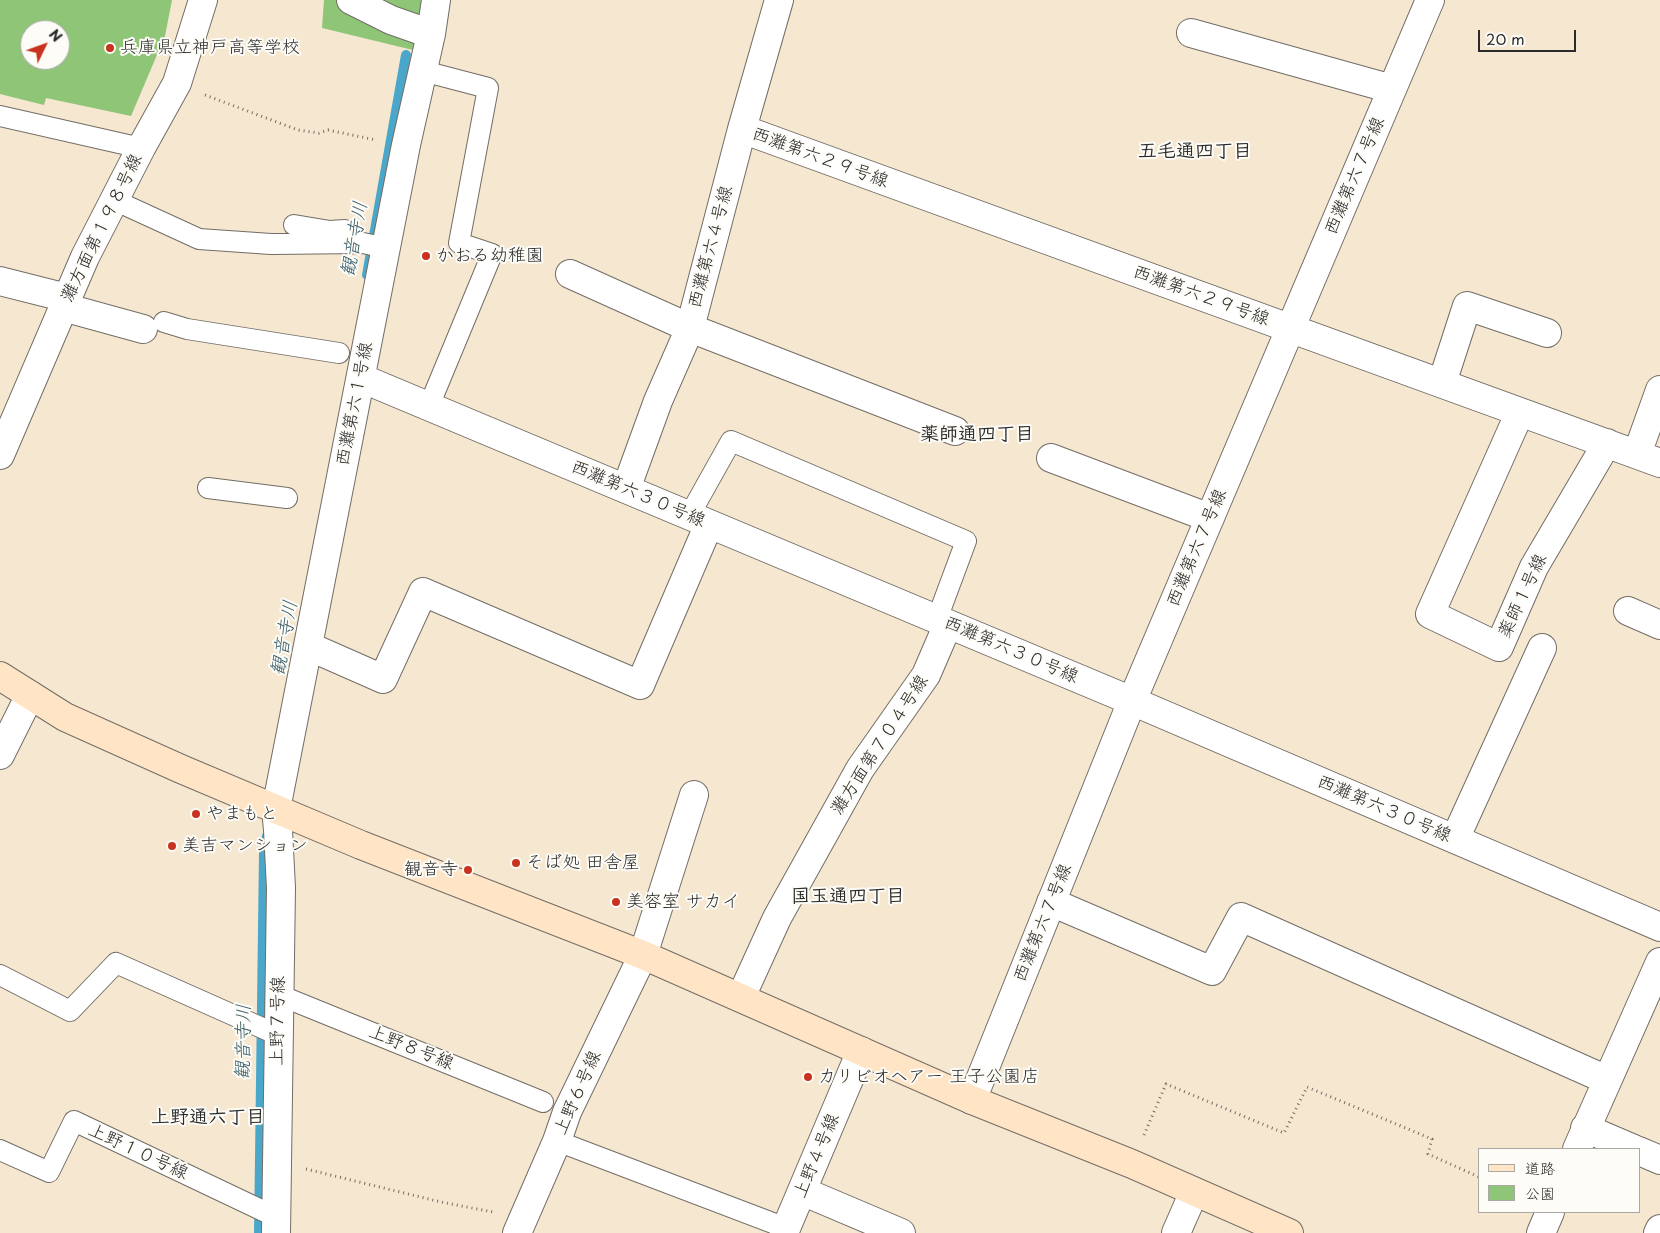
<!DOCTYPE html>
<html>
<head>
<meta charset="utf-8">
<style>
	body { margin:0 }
	#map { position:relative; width:1660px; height:1233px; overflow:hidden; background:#f6e7d1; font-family:"Playpen Sans","Klee One",sans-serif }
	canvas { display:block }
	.legend { position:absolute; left:1478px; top:1148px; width:162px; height:65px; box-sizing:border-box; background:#fdfcf7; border:1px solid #a9a8a5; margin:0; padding:6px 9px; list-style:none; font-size:15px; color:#2b2b2b }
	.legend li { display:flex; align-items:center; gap:10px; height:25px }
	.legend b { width:25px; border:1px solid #a9a8a5 }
	.north { position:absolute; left:20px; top:20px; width:50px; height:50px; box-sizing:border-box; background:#fdfcf7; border:1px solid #a9a8a5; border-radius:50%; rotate:48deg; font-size:14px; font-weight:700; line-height:20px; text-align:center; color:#2b2b2b }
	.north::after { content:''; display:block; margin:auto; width:18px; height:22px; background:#c8321e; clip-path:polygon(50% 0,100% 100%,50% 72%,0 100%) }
	.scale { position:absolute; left:1478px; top:30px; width:98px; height:22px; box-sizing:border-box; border:2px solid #2b2b2b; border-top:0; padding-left:6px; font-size:15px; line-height:18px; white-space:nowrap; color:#2b2b2b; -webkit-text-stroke:4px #fdfcf7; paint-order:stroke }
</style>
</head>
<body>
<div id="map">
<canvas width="1660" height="1233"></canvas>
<ul class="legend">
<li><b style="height:6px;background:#ffe4c6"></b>道路</li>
<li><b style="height:14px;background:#8ec577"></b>公園</li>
</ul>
<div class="north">N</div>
<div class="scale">20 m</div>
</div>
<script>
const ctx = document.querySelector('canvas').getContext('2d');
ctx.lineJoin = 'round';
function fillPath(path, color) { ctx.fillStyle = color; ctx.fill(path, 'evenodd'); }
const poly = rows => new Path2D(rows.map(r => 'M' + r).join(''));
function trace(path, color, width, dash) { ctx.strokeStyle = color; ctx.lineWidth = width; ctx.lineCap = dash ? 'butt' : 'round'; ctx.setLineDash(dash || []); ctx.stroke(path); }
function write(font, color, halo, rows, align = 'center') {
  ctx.font = font + ' "Playpen Sans","Klee One",sans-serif'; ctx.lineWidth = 4; ctx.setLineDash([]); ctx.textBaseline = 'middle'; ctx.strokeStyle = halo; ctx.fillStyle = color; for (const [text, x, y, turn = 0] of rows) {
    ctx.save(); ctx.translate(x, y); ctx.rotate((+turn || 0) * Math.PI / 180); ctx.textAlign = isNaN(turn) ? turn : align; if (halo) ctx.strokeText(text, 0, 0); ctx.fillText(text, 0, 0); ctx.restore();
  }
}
fillPath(poly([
	[0,0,172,0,165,36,131,116,46,98,44,105,0,94],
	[30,30,60,30,60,60,30,60],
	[324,0,341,0,417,36,413,50,322,28],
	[365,0,422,0,419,21]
]), '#8ec577');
trace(poly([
	[367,275,406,55],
	[259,1233,264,853,267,836]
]), '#4ba7c9', 10);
const lane = poly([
	[423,71,488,88,459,243,492,254,429,406],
	[0,116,141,148],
	[114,200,199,239,271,244,363,243,386,248],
	[294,225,330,231,345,230],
	[164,322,187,329,339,353],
	[208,488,287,498],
	[689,516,731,441,966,541,937,619],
	[0,975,70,1011,116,963,278,1035],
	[279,995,543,1102],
	[557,1141,786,1228],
	[0,1150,49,1172,74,1121,276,1217]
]);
const street = poly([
	[351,0,391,20,431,34],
	[1191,33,1392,89],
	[742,129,1660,463],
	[570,274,690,328,955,431],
	[0,281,67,298],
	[63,307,143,329],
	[361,378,1132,701,1660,927],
	[1442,383,1467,306,1547,333],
	[1520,412,1430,614,1499,647,1534,567,1607,443],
	[1637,454,1660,390],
	[0,455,85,257,141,148,177,83,203,0],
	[1051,458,1210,518],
	[626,489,658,401,690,328,742,129,779,0],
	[1628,611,1660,625],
	[308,646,383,679,423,592,640,685,709,524],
	[0,755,30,695],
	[1455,839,1542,648],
	[1051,902,1212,971,1241,917,1607,1080],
	[741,997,777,918,860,769,926,675,948,624],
	[972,1100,1132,701,1430,0],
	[1585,1128,1634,1149],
	[1577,1149,1660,962],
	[1639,1151,1660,1160],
	[802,1191,901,1233],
	[276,1233,281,888,278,830,276,809,406,145,431,34,436,0],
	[517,1233,557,1141,567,1112,643,955,694,795],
	[784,1233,861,1051],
	[1176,1233,1194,1192],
	[1541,1233,1550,1212],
	[1658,1233,1660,1229]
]);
const secondary = poly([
	[0,676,65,717,181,769,361,845,643,955,972,1100,1132,1164,1289,1233]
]);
trace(lane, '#726d65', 22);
trace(street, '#726d65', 30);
trace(secondary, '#726d65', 30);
trace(poly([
	[205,95,298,130,319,133,328,130,376,140],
	[1144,1135,1166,1084,1284,1133,1307,1087,1432,1139,1428,1154,1479,1177],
	[306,1169,441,1202,493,1212]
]), '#726d65', 3, [1, 4]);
trace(lane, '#fff', 20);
trace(street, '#fff', 28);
trace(secondary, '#ffe4c6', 28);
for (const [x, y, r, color] of [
	[110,48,5,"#c8321e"],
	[426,256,5,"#c8321e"],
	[196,814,5,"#c8321e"],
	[172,846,5,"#c8321e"],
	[516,863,5,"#c8321e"],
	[468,870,5,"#c8321e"],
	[616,902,5,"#c8321e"],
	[808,1077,5,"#c8321e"]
]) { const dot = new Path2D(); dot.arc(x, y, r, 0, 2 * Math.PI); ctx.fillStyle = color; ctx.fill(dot); trace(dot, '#fdfcf7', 2); }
write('18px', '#2b2b2b', '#fdfcf7', [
	["兵庫県立神戸高等学校",120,48],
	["かおる幼稚園",436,256],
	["やまもと",206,814],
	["美吉マンション",182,846],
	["そば処 田舎屋",526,863],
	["観音寺",458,870,"right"],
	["美容室 サカイ",626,902],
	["カリビオヘアー 王子公園店",818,1077]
], 'left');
write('18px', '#2b2b2b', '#fdfcf7', [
	["西灘第六２９号線",820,158,20],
	["西灘第六７号線",1355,176,-67],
	["灘方面第１９８号線",102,228,-64],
	["西灘第六４号線",711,247,-75],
	["西灘第六２９号線",1201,296,20],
	["西灘第六１号線",355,404,-79],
	["西灘第六３０号線",638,494,23],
	["西灘第六７号線",1197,548,-67],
	["薬師１号線",1523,596,-65],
	["西灘第六３０号線",1011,650,23],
	["灘方面第７０４号線",880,745,-57],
	["西灘第六３０号線",1384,809,23],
	["西灘第六７号線",1043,923,-68],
	["上野７号線",278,1021,-89],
	["上野８号線",411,1048,22],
	["上野６号線",578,1093,-66],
	["上野１０号線",138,1152,25],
	["上野４号線",817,1156,-67]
]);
write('bold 19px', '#2b2b2b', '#fdfcf7', [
	["五毛通四丁目",1195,152],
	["薬師通四丁目",977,435],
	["国玉通四丁目",848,897],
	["上野通六丁目",208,1118]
]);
write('italic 19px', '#385d6a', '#fdfcf7', [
	["観音寺川",355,239,-80],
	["観音寺川",285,638,-80],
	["観音寺川",244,1042,-89]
]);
</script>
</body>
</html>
